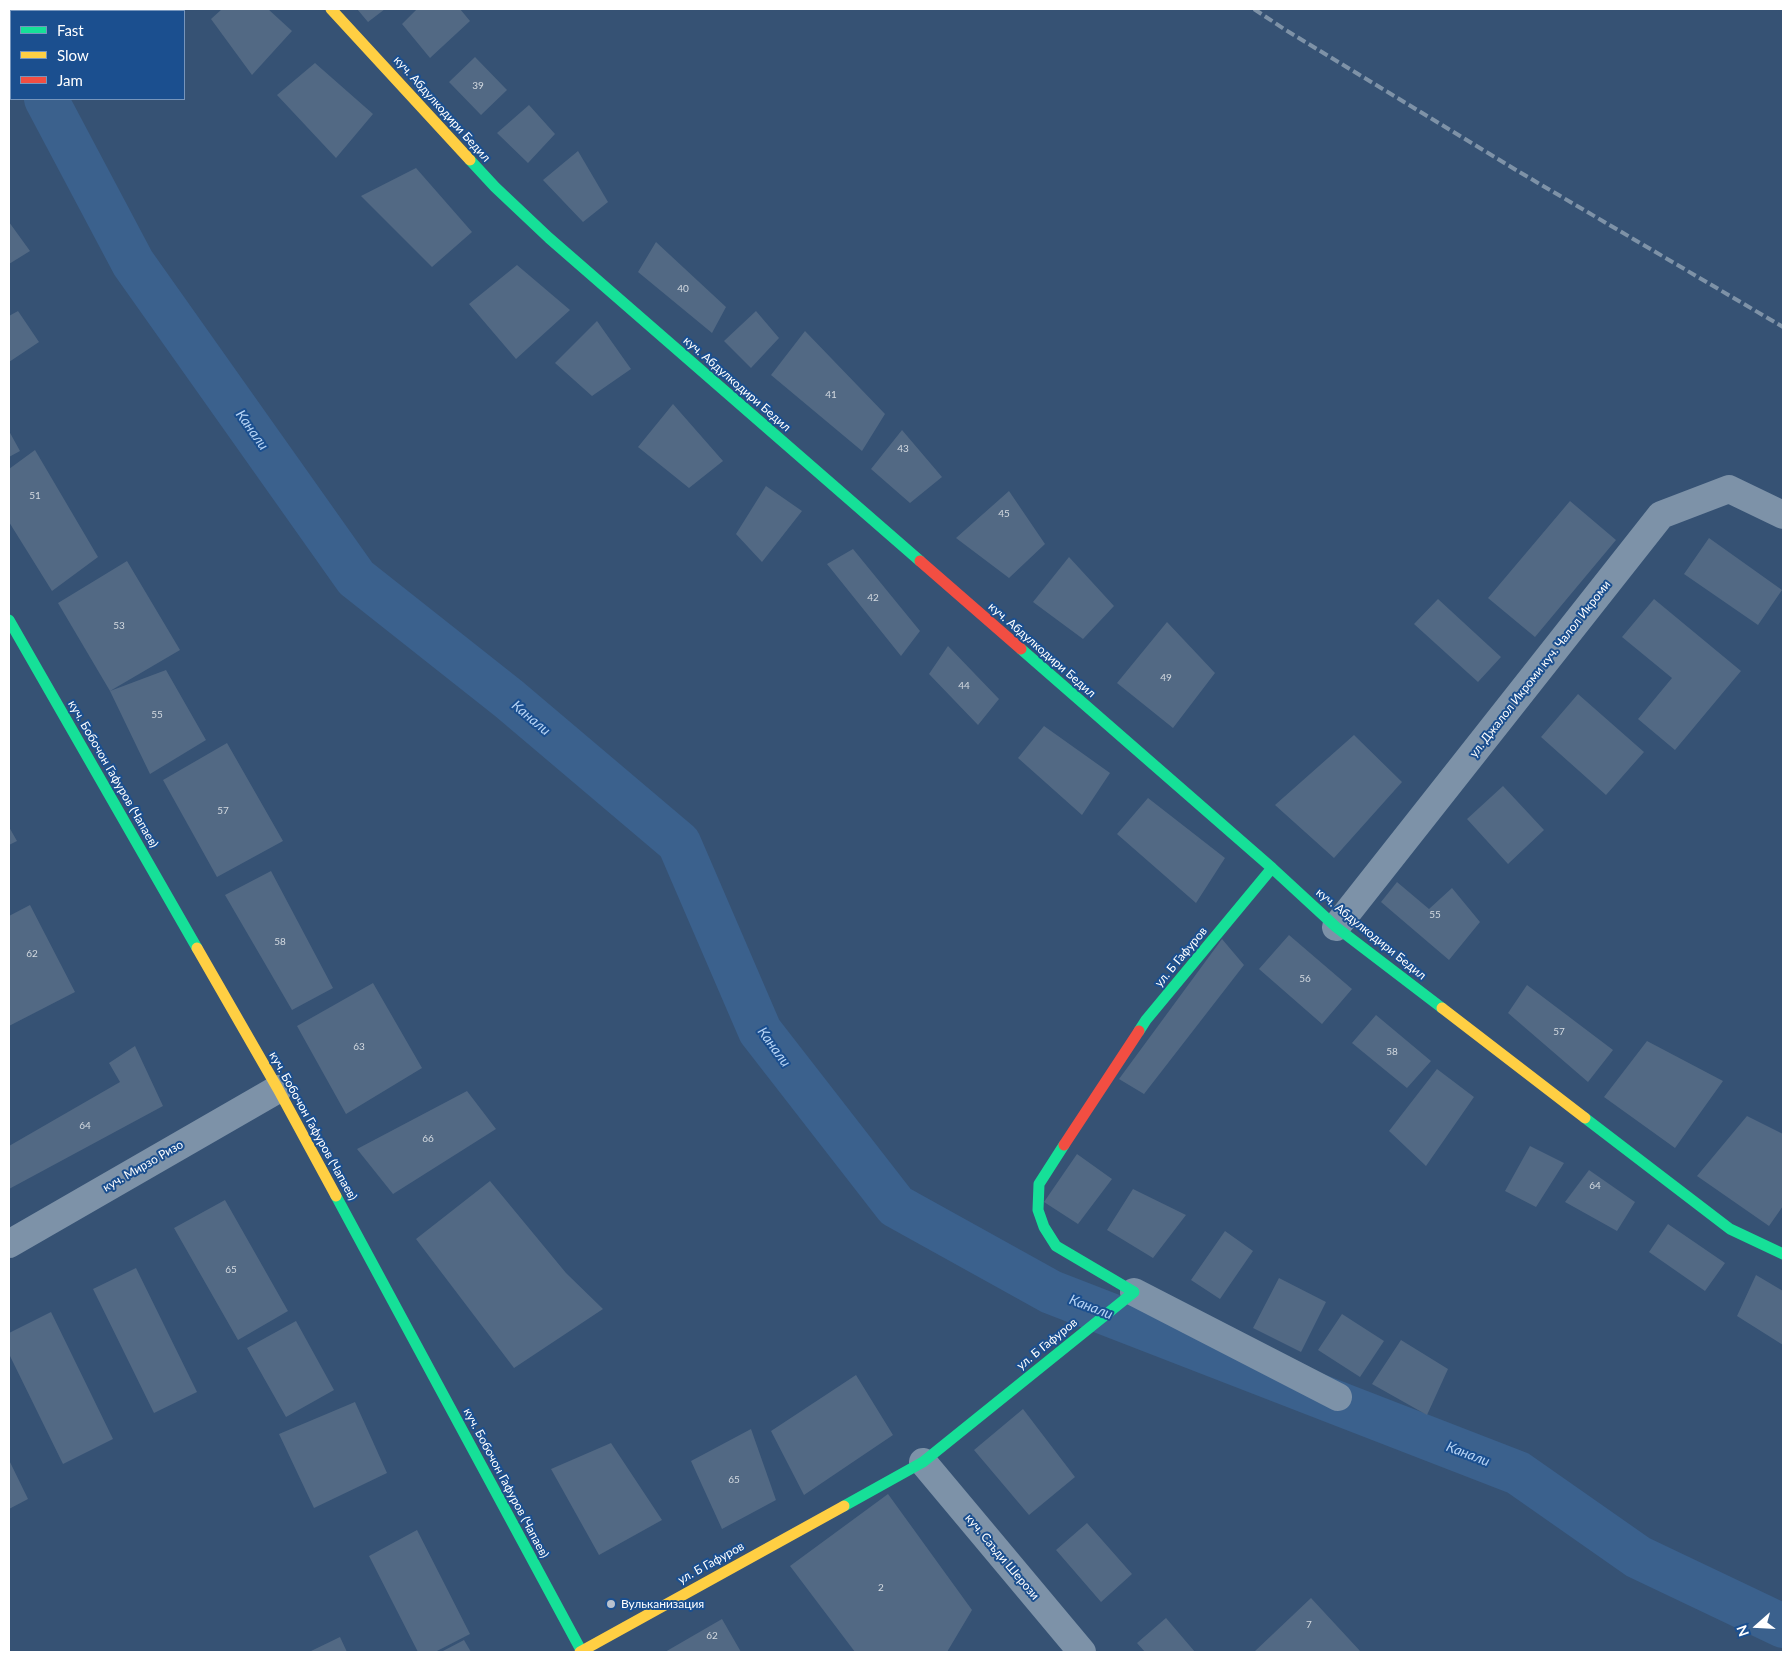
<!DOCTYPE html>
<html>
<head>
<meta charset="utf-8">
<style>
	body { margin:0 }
	#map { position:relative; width:1792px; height:1661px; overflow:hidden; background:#365274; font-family:Lato,sans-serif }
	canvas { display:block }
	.frame { position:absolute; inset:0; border:10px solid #fff; pointer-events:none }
	.legend { position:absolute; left:10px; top:10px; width:175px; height:90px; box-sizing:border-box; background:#1b4f8f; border:1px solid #7695bc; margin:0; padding:6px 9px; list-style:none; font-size:15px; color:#fff }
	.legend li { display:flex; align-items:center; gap:10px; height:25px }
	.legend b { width:25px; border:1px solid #7695bc }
	.north { position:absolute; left:1732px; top:1601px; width:50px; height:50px; -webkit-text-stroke:4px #1b4f8f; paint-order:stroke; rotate:251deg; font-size:14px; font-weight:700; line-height:20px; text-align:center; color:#fff }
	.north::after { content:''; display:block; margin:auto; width:18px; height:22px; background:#fff; clip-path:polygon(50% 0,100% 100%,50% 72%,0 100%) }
</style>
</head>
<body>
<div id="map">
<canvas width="1792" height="1661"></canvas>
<div class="frame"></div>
<ul class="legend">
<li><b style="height:6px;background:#16e098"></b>Fast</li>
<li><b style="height:6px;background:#ffcf43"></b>Slow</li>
<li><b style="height:6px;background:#f24e42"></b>Jam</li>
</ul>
<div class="north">N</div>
</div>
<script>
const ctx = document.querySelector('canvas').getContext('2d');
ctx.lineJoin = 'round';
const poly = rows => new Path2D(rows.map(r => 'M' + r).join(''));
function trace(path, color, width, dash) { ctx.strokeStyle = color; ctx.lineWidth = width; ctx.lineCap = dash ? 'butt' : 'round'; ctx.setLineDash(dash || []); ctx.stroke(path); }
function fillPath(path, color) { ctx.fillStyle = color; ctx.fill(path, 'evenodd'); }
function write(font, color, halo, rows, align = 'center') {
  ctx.font = font + ' Lato,sans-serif'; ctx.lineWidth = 4; ctx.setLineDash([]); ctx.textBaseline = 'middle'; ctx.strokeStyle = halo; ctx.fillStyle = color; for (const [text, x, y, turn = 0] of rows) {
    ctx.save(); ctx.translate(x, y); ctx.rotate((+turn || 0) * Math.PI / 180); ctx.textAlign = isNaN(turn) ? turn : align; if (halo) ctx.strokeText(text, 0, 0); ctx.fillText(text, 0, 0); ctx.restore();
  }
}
trace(poly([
	[9,28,11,33],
	[46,99,133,263,356,578,509,699,679,843,760,1031,896,1206,1051,1292,1518,1473,1638,1557,1783,1626]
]), '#3b618d', 44);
fillPath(poly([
	[222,9,268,9,292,31,252,75,211,19],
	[357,9,385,9,368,22],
	[417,9,460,9,470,21,430,58,402,24],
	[475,57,507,90,481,115,449,82],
	[315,63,373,114,336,158,277,95],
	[529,105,555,134,528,163,497,133],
	[578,151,608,202,583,222,543,180],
	[416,168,472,232,432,267,361,196],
	[9,222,30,251,9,264],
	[656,242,726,307,712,333,638,272],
	[517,265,570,310,516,359,469,304],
	[18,311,39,342,9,362,9,316],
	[756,311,779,338,751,368,724,341],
	[597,321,631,369,592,396,555,363],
	[805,331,885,414,862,451,771,375],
	[673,404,723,461,689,488,638,447],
	[902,430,942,477,910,503,871,469],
	[9,431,20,451,9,457],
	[35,450,98,557,52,591,9,522,9,469],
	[766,486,802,511,762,562,736,534],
	[1009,491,1045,544,1009,578,956,538],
	[1570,501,1616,540,1535,637,1488,598],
	[1709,538,1782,590,1758,625,1684,574],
	[853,549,920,631,901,656,827,564],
	[1069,557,1114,606,1083,639,1033,602],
	[127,561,180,650,110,691,58,603],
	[1438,599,1501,657,1478,682,1414,624],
	[1654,599,1741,671,1675,750,1638,719,1672,678,1622,637],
	[1167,622,1215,673,1173,728,1117,683],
	[948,646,999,699,978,725,929,674],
	[166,670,206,740,150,774,110,691],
	[1578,694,1644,752,1606,795,1541,737],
	[1044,726,1110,773,1082,815,1018,758],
	[1354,735,1402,782,1334,858,1275,805],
	[227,743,283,841,217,877,163,780],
	[1503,786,1544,830,1508,864,1467,819],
	[1148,798,1225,858,1196,903,1117,834],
	[9,827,17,841,9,845],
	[271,871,333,988,292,1010,225,895],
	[1397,882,1429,909,1452,888,1480,922,1449,960,1381,902],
	[30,905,75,992,9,1026,9,916],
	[1289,935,1352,989,1322,1024,1259,969],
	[1222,939,1244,965,1144,1094,1119,1079],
	[373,983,422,1068,346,1114,297,1026],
	[1527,985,1613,1050,1588,1082,1508,1013],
	[1376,1015,1431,1061,1407,1088,1352,1043],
	[1647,1041,1723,1081,1675,1148,1604,1097],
	[135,1046,163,1106,9,1189,9,1146,120,1082,109,1063],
	[1437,1069,1474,1097,1426,1166,1389,1131],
	[467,1091,496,1129,393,1194,357,1149],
	[1747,1116,1783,1134,1783,1206,1769,1226,1697,1176],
	[1530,1146,1564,1163,1536,1207,1505,1191],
	[1077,1154,1112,1179,1078,1224,1044,1202],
	[1589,1170,1635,1202,1617,1231,1565,1202],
	[490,1181,566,1273,603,1309,514,1368,416,1239],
	[1133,1189,1186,1215,1153,1258,1107,1230],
	[225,1200,288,1311,238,1340,174,1228],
	[1668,1224,1725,1263,1705,1291,1649,1252],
	[1225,1231,1253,1251,1220,1299,1191,1280],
	[136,1268,197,1392,154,1413,93,1289],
	[1756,1275,1783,1291,1783,1345,1737,1316],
	[1279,1278,1326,1302,1301,1352,1253,1328],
	[51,1312,113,1439,63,1464,9,1354,9,1333],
	[1342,1314,1384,1341,1360,1377,1318,1350],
	[296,1321,334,1390,286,1417,247,1348],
	[1401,1340,1448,1369,1427,1415,1372,1384],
	[856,1375,893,1435,804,1495,771,1431],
	[355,1402,387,1473,314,1508,279,1434],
	[1023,1409,1075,1477,1029,1515,974,1450],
	[751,1429,776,1500,722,1529,691,1461],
	[611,1443,662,1520,599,1555,551,1469],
	[9,1460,28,1499,9,1509],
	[888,1494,972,1610,947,1652,855,1652,790,1566],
	[1087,1523,1132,1574,1101,1602,1056,1550],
	[417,1530,470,1634,435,1652,418,1652,369,1556],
	[1311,1598,1361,1652,1254,1652],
	[1166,1618,1195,1652,1145,1652,1137,1643],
	[722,1619,741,1652,665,1652],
	[340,1637,347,1652,309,1652],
	[464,1640,471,1652,441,1652]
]), '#526984');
trace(poly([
	[1336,927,1661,515,1729,489,1783,515],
	[9,1244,278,1089],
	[1134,1292,1338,1397],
	[923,1462,1082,1652]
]), '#7d92a8', 28);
trace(poly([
	[470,160,495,187,549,238,920,561],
	[9,620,197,948],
	[1021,649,1272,868,1336,927,1442,1008],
	[1139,1031,1146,1020,1272,868],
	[1585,1118,1730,1229,1783,1254],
	[336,1196,582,1652],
	[844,1506,923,1462,1134,1292,1056,1246,1044,1227,1038,1210,1039,1184,1064,1145]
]), '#16e098', 11);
trace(poly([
	[331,9,470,160],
	[197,948,278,1089,336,1196],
	[1442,1008,1585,1118],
	[580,1652,844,1506]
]), '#ffcf43', 11);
trace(poly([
	[920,561,1021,649],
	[1064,1145,1139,1031]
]), '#f24e42', 11);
trace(poly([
	[1254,9,1284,29,1516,170,1783,327]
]), '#7e92a7', 4, [9, 4]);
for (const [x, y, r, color] of [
	[611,1604,5,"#b9c2ce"]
]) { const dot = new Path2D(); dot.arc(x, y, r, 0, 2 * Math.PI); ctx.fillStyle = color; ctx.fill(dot); trace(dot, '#1b4f8f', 2); }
write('10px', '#d4dae0', null, [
	["39",478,86],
	["40",683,289],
	["41",831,395],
	["43",903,449],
	["51",35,496],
	["45",1004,514],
	["42",873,598],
	["53",119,626],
	["49",1166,678],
	["44",964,686],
	["55",157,715],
	["57",223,811],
	["55",1435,915],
	["58",280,942],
	["62",32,954],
	["56",1305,979],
	["57",1559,1032],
	["63",359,1047],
	["58",1392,1052],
	["64",85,1126],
	["66",428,1139],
	["64",1595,1186],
	["65",231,1270],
	["65",734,1480],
	["2",881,1588],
	["7",1309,1625],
	["62",712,1636]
]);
write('12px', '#fff', '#1b4f8f', [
	["куч. Абдулкодири Бедил",442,109,48],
	["куч. Абдулкодири Бедил",737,384,41],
	["куч. Абдулкодири Бедил",1042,650,41],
	["ул. Джалол Икроми куч. Чалол Икроми",1540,669,-52],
	["куч. Бобочон Гафуров (Чапаев)",113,774,60],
	["куч. Абдулкодири Бедил",1371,934,39],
	["ул. Б Гафуров",1181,957,-50],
	["куч. Бобочон Гафуров (Чапаев)",313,1126,61],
	["куч. Мирзо Ризо",143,1166,-30],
	["ул. Б Гафуров",1047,1344,-39],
	["куч. Бобочон Гафуров (Чапаев)",506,1483,62],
	["куч. Саъди Шерози",1002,1557,50],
	["ул. Б Гафуров",711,1563,-29]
]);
write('12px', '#fff', '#1b4f8f', [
	["Вульканизация",621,1604]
], 'left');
write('italic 14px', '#b5d3f5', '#1b4f8f', [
	["Канали",252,430,55],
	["Канали",531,718,40],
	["Канали",774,1047,54],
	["Канали",1091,1307,21],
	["Канали",1468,1454,21]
]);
</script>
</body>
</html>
